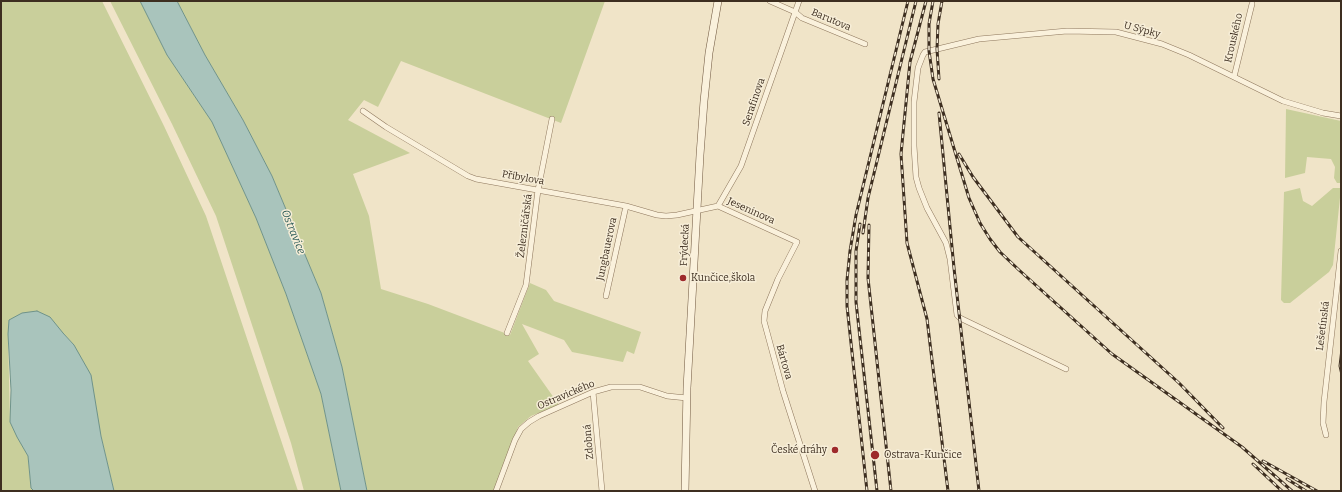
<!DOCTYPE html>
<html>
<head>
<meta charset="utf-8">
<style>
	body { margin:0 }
	#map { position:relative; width:1342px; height:492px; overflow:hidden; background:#f0e4c8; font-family:Bitter,serif }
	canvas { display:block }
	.frame { position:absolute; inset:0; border:2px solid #3d2e20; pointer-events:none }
</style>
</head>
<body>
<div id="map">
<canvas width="1342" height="492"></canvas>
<div class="frame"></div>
</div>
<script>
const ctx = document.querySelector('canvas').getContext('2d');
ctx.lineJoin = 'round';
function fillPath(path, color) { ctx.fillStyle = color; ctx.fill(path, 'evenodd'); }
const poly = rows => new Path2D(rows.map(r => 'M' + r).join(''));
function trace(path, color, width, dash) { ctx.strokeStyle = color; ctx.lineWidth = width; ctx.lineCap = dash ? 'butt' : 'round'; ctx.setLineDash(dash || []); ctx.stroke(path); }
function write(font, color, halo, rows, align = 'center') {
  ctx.font = font + ' Bitter,serif'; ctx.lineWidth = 3; ctx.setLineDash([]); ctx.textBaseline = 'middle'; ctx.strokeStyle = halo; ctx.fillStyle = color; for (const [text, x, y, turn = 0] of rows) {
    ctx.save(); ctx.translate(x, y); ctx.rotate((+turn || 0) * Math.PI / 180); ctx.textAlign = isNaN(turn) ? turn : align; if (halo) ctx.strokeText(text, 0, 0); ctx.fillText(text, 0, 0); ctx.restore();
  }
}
fillPath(poly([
	[1,1,102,1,164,126,206,216,298,491,114,491,101,436,74,345,63,333,8,334,10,422,28,456,31,488,34,491,1,491],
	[110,1,140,1,167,55,212,122,256,218,286,294,321,394,341,491,304,491,291,443,216,216,172,124],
	[177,1,605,1,561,123,401,61,378,107,364,100,348,120,410,153,353,174,369,216,381,289,428,304,510,335,530,283,546,290,554,301,641,332,634,354,627,351,623,362,572,352,564,340,522,324,539,354,528,361,559,405,531,416,518,427,496,491,367,491,342,367,321,293,272,176,243,120,205,55],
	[1286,109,1341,121,1341,183,1337,183,1334,178,1335,167,1331,159,1307,157,1305,173,1285,178],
	[1300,188,1303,201,1312,206,1333,188,1341,188,1333,265,1329,272,1290,303,1284,303,1281,300,1284,192]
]), '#c9cf9b');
const water = poly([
	[140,1,177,1,205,55,243,120,272,176,321,293,342,367,367,491,341,491,321,394,286,294,256,218,212,122,167,55,140,1],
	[37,311,50,317,63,333,74,345,91,375,101,436,114,491,34,491,31,488,28,456,17,437,10,422,11,390,8,334,9,320,22,313,37,311]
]);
fillPath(water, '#a9c4bc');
trace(water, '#6f938a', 1);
const minor = poly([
	[770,1,795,12,802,18,865,44],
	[1234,77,1252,4],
	[363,111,386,127,468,176,476,179,626,206,657,215,666,216,677,215,718,206,797,242,778,279,765,311,764,321,783,391,815,491],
	[718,206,741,166,799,1],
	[606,296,626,206],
	[507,333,526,285,538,190,552,119],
	[1066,369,960,318,957,315,950,259,946,243,927,208,919,188,916,177,914,146,914,102,918,68,923,55,925,52,979,39,1067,31,1116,32,1162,44,1189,55,1283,101,1323,113,1341,116],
	[593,392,602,491],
	[1326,435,1323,423,1324,402,1341,251],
	[496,491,515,440,521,429,529,422,539,416,593,392,611,387,640,387,667,396,687,398]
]);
const secondary = poly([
	[685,491,687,388,700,155,704,101,709,53,718,1]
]);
trace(minor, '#8d765c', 6);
trace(secondary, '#6f573f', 8);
trace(minor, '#faf1dc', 5);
trace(secondary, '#faf1dc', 7);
trace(poly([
	[1341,349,1339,366,1341,375]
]), '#3d2e20', 1);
const rail = poly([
	[926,1,910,62,901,154,907,243,927,319,948,491],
	[933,1,929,24,929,51,933,79,969,198,980,223,990,239,1000,252,1019,270,1112,354,1242,447,1292,491],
	[939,79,937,49,938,24,942,1],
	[939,113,954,268,979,491],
	[959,154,973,177,1018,237,1179,383,1223,428],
	[860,224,856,251,856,302,877,491],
	[869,225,868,278,891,491],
	[863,233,868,198,916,1],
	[1263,461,1317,491],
	[1253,464,1282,491],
	[1287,479,1306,491],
	[867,491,847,306,847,280,850,251,856,215,908,1]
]);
trace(rail, '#3d2e20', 3);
trace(rail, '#f7eed8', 1.5, [4.5]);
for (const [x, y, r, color] of [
	[683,278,4,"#9e2a2b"],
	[835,450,4,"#9e2a2b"],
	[875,455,5,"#9e2a2b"]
]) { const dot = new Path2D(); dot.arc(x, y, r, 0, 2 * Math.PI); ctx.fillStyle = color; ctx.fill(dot); trace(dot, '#f7eed8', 1.5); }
write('10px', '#3d2e20', '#f7eed8', [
	["Barutova",831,20,23],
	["U Sýpky",1142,30,15],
	["Krouského",1234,38,-77],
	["Serafinova",754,102,-71],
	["Přibylova",523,178,10],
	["Jeseninova",751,211,24],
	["Železničářská",525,226,-83],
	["Frýdecká",685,245,-87],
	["Jungbauerova",607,249,-78],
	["Lešetínská",1323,326,-83],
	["Bártova",784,362,74],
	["Ostravického",566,395,-23],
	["Zdobná",589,442,-95]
]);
write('10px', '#3d2e20', '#f7eed8', [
	["Kunčice,škola",691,278],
	["České dráhy",827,450,"right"],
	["Ostrava-Kunčice",884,455]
], 'left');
write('italic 11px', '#2f5d5a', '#f7eed8', [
	["Ostravice",293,232,68]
]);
</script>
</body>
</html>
